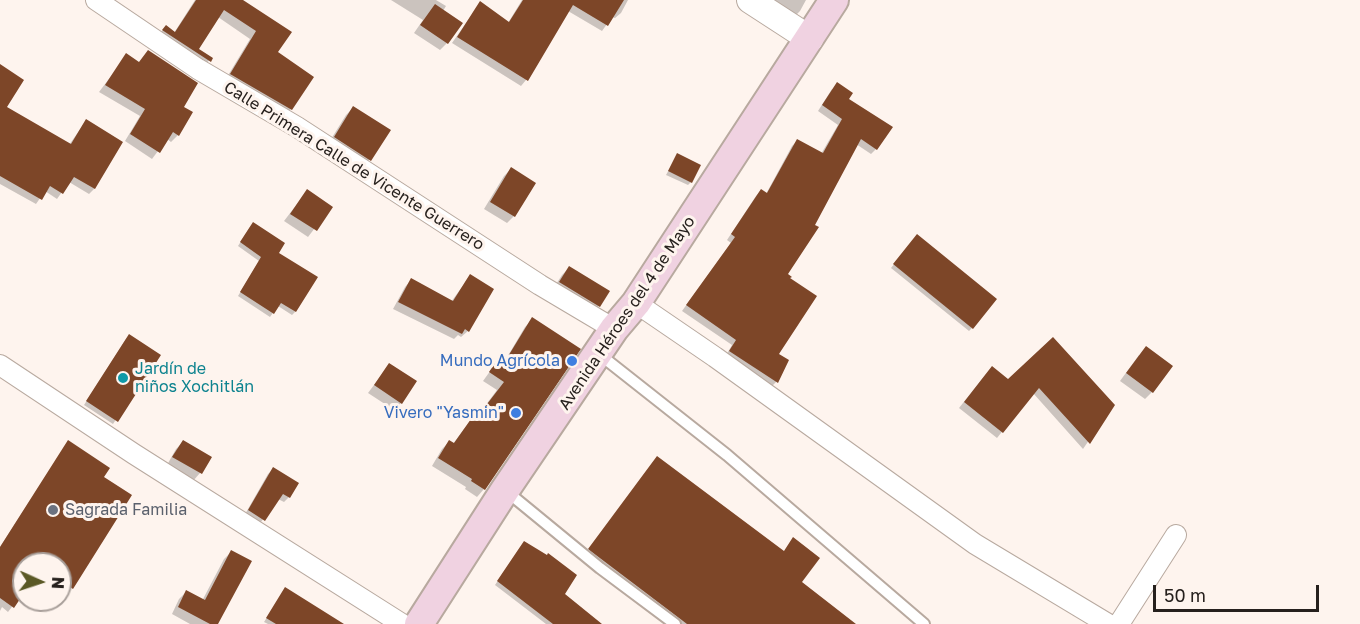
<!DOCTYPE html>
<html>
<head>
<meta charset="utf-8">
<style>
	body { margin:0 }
	#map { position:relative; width:1360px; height:624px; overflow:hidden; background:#fef4ee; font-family:"Golos Text",sans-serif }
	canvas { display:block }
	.north { position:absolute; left:12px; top:552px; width:60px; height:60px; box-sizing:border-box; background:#fef4ee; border:2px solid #a89f9a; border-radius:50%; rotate:93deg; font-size:16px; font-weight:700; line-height:24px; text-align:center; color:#26201d }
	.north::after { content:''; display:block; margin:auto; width:21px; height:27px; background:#5b5926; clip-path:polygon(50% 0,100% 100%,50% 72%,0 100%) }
	.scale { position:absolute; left:1153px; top:585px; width:166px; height:27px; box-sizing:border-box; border:3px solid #26201d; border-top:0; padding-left:8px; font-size:18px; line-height:21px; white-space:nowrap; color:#26201d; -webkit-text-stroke:4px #fef4ee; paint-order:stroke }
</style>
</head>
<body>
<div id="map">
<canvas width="1360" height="624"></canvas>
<div class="north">N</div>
<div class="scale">50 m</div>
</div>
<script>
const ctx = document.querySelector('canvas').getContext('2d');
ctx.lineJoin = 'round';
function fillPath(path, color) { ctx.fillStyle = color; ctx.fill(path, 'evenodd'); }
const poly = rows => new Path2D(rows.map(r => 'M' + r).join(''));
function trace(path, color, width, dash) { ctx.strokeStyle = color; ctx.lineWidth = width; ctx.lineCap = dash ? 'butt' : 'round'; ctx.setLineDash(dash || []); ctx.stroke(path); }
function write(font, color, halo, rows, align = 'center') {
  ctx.font = font + ' "Golos Text",sans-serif'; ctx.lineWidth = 6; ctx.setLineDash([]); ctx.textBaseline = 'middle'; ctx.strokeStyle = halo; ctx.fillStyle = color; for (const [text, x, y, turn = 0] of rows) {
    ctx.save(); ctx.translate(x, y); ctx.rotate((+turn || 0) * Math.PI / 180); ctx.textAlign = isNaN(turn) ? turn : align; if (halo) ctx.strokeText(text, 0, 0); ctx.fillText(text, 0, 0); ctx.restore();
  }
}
fillPath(poly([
	[195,0,241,0,276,53,291,109,283,116,224,82,250,39,218,17,197,49,211,58,202,69,159,34,166,27,174,33],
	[391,0,436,0,446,6,443,11,447,43,440,50,414,33,423,20],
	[522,0,628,0,621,13,615,18,612,17,602,31,568,11,526,80,521,86,452,43,480,3,508,23],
	[752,0,806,0,800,11,790,21],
	[127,55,182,107,178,135,171,142,167,139,152,159,125,141,140,116,99,92],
	[0,66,5,108,69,145,86,121,121,143,94,189,89,194,69,182,57,199,45,191,36,204,0,184],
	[832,89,847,99,876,149,871,154,856,144,786,274,776,382,771,387,725,357,732,345,682,311,731,243,727,240,756,196,761,190,766,194,792,146,797,141,821,154,838,125,818,111],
	[353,108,369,160,362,167,328,144,346,115],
	[677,155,691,182,688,185,666,175],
	[511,169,514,216,507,223,484,209,504,176],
	[307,191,331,207,308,237,284,221],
	[250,227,277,253,295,312,292,315,278,306,270,317,238,296,259,261,238,246],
	[914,239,972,328,969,331,891,268],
	[569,268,599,306,592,313,553,289,562,275],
	[470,276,468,331,461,337,458,335,454,339,393,309,405,287,411,280,451,302],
	[533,319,484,489,477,497,465,489,466,487,432,466,442,449,449,442,453,444,464,429,471,421,473,422,497,390,483,381,501,356,506,359,525,327],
	[126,339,159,355,113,424,84,405],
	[1053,339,1113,405,1083,449,1033,393,997,438,959,408,986,374,1008,381],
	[1139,355,1152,392,1145,399,1120,381],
	[389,365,401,403,394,410,368,393],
	[68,442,102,478,71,588,66,593,60,589,60,564,24,564,24,591,8,612,2,607,0,611,0,547],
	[183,442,210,458,200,473,193,481,167,465,176,449],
	[654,461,800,583,846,624,680,624,586,553],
	[273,469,289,497,284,502,278,499,258,526,244,516,268,474],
	[521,546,563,594,600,624,546,624,495,585],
	[231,552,217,624,190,624,172,614,179,599,186,592,202,601,224,559],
	[285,589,341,624,268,624,264,622]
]), '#0003');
fillPath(poly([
	[196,0,243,0,292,32,278,52,314,77,292,110,230,74,256,31,224,10,199,49,213,58,211,62,162,30,166,25,175,32],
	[523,0,624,0,608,26,573,5,528,81,457,37,480,1,509,22],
	[435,4,463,23,448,44,420,25],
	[148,50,198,83,184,107,193,112,179,136,173,132,160,153,130,134,145,109,105,85,126,53,139,62],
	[0,64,24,80,7,107,71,144,86,119,123,142,95,189,74,177,63,194,50,186,42,200,0,176],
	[837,82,853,93,849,99,893,127,877,150,861,139,815,225,819,227,788,274,792,277,790,278,817,296,779,354,789,360,778,383,729,351,736,340,686,305,735,237,731,234,761,189,767,193,797,139,823,153,842,119,822,105],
	[353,106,391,130,371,161,334,137],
	[677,153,701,165,692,183,668,171],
	[511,167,536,183,515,217,490,202],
	[307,189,333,207,317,231,290,214],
	[253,222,285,243,279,253,318,277,296,312,281,303,274,314,240,292,261,257,240,242],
	[917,234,997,299,973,329,893,264],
	[569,266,610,291,600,307,559,282],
	[470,274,494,289,469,332,465,329,462,334,398,302,411,278,453,301],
	[532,317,581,349,485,490,471,481,472,479,438,458,449,440,454,443,471,419,474,421,504,382,489,372,501,354,507,358],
	[129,334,161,355,118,422,86,401],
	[1053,337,1115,405,1090,444,1039,388,1003,433,964,402,992,366,1008,379],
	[1146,346,1173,366,1153,393,1126,373],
	[389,363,417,381,402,404,374,385],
	[68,440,110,468,104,477,132,495,73,589,60,580,60,564,24,564,24,593,14,608,0,598,0,547],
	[183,440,212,457,202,474,172,457],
	[657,456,784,551,793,537,820,558,802,582,856,624,687,624,588,549],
	[273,467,299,483,290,498,283,494,265,521,248,510],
	[524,541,547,555,548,553,577,575,565,594,602,624,553,624,497,581],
	[231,550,252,561,218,624,210,624,178,607,186,590,205,600],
	[285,587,344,624,276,624,266,618]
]), '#7d4628');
const service = poly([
	[599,354,727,455,924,624],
	[505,490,600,568,675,624]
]);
const minor = poly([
	[96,0,198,69,297,127,540,285,614,329],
	[636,303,715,357,975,544,1108,624],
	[0,365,134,454,402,624],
	[1119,624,1176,535]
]);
const tertiary = poly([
	[750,0,810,39]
]);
const secondary = poly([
	[419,624,505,490,614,329,636,303,834,0]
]);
trace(service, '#b8a99f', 14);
trace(minor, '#b8a99f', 22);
trace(tertiary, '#b8a99f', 28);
trace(secondary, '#b8a99f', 32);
trace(service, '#fff', 10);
trace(minor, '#fff', 20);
trace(tertiary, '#fff', 26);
trace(secondary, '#f0d2e1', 28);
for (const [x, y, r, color] of [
	[572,361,6,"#3f7fe0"],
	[123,378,6,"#0f9aa8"],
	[516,413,6,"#3f7fe0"],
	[53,510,6,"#6b7280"]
]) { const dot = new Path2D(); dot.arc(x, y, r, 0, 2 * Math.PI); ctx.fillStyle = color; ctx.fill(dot); trace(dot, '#fef4ee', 2); }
write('16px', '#26201d', '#fef4ee', [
	["Calle Primera Calle de Vicente Guerrero",354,166,32],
	["Avenida Héroes del 4 de Mayo",627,313,-56]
]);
write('16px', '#366cbe', '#fef4ee', [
	["Mundo Agrícola",560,361],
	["Vivero \"Yasmin\"",504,413]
], 'right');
write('16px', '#0d838f', '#fef4ee', [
	["Jardín de",135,369],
	["niños Xochitlán",135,387]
], 'left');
write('16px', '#5b616d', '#fef4ee', [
	["Sagrada Familia",65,510]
], 'left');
</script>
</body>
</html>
